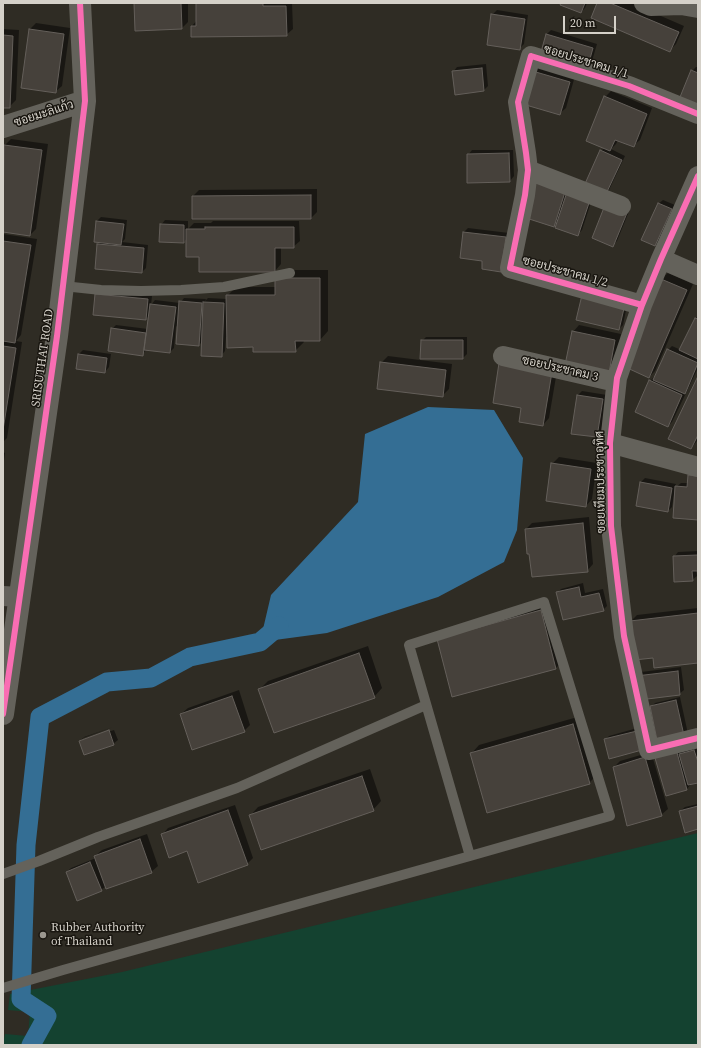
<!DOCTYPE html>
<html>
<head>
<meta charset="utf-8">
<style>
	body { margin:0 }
	#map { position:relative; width:701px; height:1048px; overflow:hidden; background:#2f2c24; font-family:"Source Serif 4",serif }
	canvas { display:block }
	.frame { position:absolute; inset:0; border:4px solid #d5d1c9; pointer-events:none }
	.scale { position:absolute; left:563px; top:16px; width:53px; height:18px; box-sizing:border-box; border:2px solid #d5d1c9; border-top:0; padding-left:5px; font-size:12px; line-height:14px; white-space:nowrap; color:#d5d1c9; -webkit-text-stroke:3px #191610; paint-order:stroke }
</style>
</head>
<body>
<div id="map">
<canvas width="701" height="1048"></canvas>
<div class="frame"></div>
<div class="scale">20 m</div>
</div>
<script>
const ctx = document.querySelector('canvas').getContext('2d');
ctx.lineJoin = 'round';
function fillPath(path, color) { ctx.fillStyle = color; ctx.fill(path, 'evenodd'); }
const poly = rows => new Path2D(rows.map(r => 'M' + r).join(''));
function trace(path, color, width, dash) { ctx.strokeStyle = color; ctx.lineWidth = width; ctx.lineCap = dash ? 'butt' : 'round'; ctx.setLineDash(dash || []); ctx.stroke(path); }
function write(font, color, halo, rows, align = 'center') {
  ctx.font = font + ' "Source Serif 4",Sarabun,serif'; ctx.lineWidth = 3; ctx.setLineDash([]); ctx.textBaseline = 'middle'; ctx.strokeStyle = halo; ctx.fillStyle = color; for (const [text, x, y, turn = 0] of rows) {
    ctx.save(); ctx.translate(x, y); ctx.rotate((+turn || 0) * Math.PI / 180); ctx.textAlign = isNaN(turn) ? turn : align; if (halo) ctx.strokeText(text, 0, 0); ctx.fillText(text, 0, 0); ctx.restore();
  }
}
fillPath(poly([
	[698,833,698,1045,3,1045,5,1034,28,1036,30,1012,8,1010,10,994,122,972]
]), '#144230');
fillPath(poly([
	[428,407,494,410,523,458,517,530,504,562,438,597,327,633,260,642,271,595,358,502,365,434]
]), '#346e94');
fillPath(poly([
	[135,3,188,3,188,22,182,28],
	[197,3,292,3,293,29,286,35,192,26,197,20],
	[562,3,587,3,585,8,581,12],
	[598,3,631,3,684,26,676,44,670,50],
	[497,10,528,15,524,44,519,49,492,15],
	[36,23,70,28,62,86,55,92,22,87,30,29],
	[3,29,19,30,16,100,9,107,3,107],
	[551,30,597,44,592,61,588,65,547,34],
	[486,64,488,86,484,90,456,93,453,72,457,67],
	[536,64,575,76,566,108,559,114,520,102],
	[696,67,698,67,698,109,692,71],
	[611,91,652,108,640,140,633,146,618,140,616,144,611,149,625,156,609,190,605,194,601,151,604,148,605,97],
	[11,139,48,144,36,229,30,235,3,231,3,158,5,145],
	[472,150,513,150,514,176,510,181,468,155],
	[539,178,593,196,582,230,578,234,558,220,553,225],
	[317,189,317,212,311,218,193,196,199,190],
	[663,200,675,205,659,241,655,245,658,204],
	[630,209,617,241,613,245,593,238],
	[101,217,127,220,125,239,122,242,148,245,146,268,142,272,98,245,102,241,95,241,97,221],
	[165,220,188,221,188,229,194,223,211,223,213,221,299,221,300,241,293,247,281,247,281,264,275,271,200,256,187,238,184,242,161,225],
	[468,228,509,233,501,271,484,260,464,232],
	[3,234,37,239,21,335,16,341,22,342,7,438,3,442],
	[285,270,328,270,328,331,320,340,303,340,304,342,295,351,254,346,226,337,225,351,221,356,203,341,199,345,176,326,174,348,170,352,147,349,142,355,112,329,116,325,148,329,150,315,146,319,96,294,152,296,151,305,155,300,180,303,184,298,206,299,205,301,208,298,227,299,227,296,236,287,276,287],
	[668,273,693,284,655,371,649,377,661,279],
	[587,292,628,300,623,325,619,329],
	[698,316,698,368,672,422,668,426,650,381,654,377,656,378,668,350,672,346,681,350,696,318],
	[579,325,621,334,615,366,608,372,573,332],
	[426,337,467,337,467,354,463,358,422,341],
	[83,350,111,354,109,367,105,372,79,354],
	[388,356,452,364,449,389,442,396,381,363],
	[558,365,549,418,543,425,522,407],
	[698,378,698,440,691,448],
	[582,391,607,395,601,432,597,436,578,395],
	[3,452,5,453,3,468],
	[559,457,597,463,592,499,586,506,552,464],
	[693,471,698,519,676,495,674,494,672,507,668,511,641,482,645,478,676,484,675,488,681,483,688,483,689,475],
	[589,517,593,564,587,571,526,529,532,523],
	[698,551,698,570,696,570,697,576,692,580,674,557,678,552],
	[583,583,585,593,603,589,607,606,603,610,557,593,561,589],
	[549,602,564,660,556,668,453,696,438,639],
	[698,608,698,662,654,657,631,621,637,615],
	[368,646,382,688,374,697,259,690,268,681],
	[681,667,684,690,679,694,637,676,641,672],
	[239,690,250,725,244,731,181,714,188,708],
	[680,697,688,734,684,739,651,707,655,703],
	[581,716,597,775,589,783,471,754,479,745],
	[113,727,83,738,83,740,114,730,118,740,113,744,80,741,84,737],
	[641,727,610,758,605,740,609,736],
	[698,746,698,782,691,784,687,789,666,795,655,751],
	[651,752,668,809,661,815,614,767,620,761],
	[370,769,381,801,373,810,250,816,258,807],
	[698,804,698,828,680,811,685,807],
	[235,805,253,858,247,864,188,850,162,835,168,828],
	[147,834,158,866,151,872,106,886,101,890,67,872,71,868,96,858,95,856,102,850]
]), '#0007');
trace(poly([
	[31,1045,47,1016,21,999,26,845,40,717,107,682,151,678,190,657,260,642,279,626]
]), '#346e94', 19);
const building = poly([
	[134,3,181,3,182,29,135,31,134,3],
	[196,3,263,3,263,6,286,6,287,36,191,37,191,26,196,26,196,3],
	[561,3,585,3,581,13,560,5,561,3],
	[597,3,610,3,679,32,670,52,591,18,597,3],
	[491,14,525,19,520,50,487,45,491,14],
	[29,29,64,34,56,93,21,88,29,29],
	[546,34,593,48,588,66,541,52,546,34],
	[3,35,13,36,10,108,3,108,3,35],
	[482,68,484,91,455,95,452,71,482,68],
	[529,70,570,82,560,115,519,103,529,70],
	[691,70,698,73,698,110,678,102,691,70],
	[604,96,647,114,634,147,615,140,610,151,586,141,604,96],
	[4,145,42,150,30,236,3,232,4,145],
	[600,150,622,160,605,196,584,186,600,150],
	[509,153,510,182,467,183,467,154,509,153],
	[534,182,565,192,554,227,523,217,534,182],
	[567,192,590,200,578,236,555,228,567,192],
	[311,195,311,219,192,219,192,196,311,195],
	[658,203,672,209,655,246,641,240,658,203],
	[605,205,627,213,613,247,592,238,605,205],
	[96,221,124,224,121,245,94,242,96,221],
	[160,224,184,225,184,243,159,242,160,224],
	[205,227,294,227,294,248,275,248,275,272,199,272,199,257,186,257,186,229,205,229,205,227],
	[463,232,506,237,501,272,482,269,482,261,460,258,463,232],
	[3,241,31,245,15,343,3,341,3,241],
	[97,244,144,248,142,273,95,269,97,244],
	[275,278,320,278,320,341,295,341,296,352,253,352,253,347,227,348,226,295,275,295,275,278],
	[661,279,687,290,649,378,623,366,661,279],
	[95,294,148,299,146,320,93,315,95,294],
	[582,295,625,304,619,330,576,320,582,295],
	[179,301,202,303,199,346,176,344,179,301],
	[203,302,224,303,222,357,201,356,203,302],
	[150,304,176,307,170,353,144,350,150,304],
	[695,318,698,319,698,359,679,350,695,318],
	[111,328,146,333,143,356,108,351,111,328],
	[572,331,615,340,609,373,565,365,572,331],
	[421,340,463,340,463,359,420,359,421,340],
	[3,346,16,348,3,430,3,346],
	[667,349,698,363,685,394,653,380,667,349],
	[78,354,107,358,105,373,76,369,78,354],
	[380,362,446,370,443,397,377,389,380,362],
	[499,363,552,372,543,426,519,422,521,408,493,403,499,363],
	[698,376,698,435,691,449,668,439,698,376],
	[649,380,682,395,668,427,635,412,649,380],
	[577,395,603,399,597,437,571,434,577,395],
	[551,463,591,469,586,507,546,501,551,463],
	[688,475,698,476,698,520,673,518,675,486,687,487,688,475],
	[640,482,672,488,668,512,636,506,640,482],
	[583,523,588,572,532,577,529,554,527,554,525,529,583,523],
	[698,555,698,571,692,571,693,581,674,582,673,556,698,555],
	[579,587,581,597,599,593,604,611,563,620,556,592,579,587],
	[541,610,556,669,452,697,437,639,541,610],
	[698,613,698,663,654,668,653,658,634,660,630,621,698,613],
	[359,653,375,698,274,733,258,689,359,653],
	[678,671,680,695,639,700,636,676,678,671],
	[232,696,245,732,192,750,180,714,232,696],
	[676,700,685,740,658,745,650,706,676,700],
	[573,724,590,784,487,813,470,753,573,724],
	[109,730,114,745,84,755,79,741,109,730],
	[637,731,642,750,609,759,604,739,637,731],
	[675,745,687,790,666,796,653,751,675,745],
	[694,750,698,762,698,783,688,785,679,754,694,750],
	[645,757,662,816,627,826,613,767,645,757],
	[362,776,374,811,261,850,249,815,362,776],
	[698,806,698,829,685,833,679,811,698,806],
	[228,810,248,865,198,883,187,851,169,858,161,834,228,810],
	[140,839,152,873,106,889,94,856,140,839],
	[90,862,102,891,77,901,66,872,90,862]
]);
fillPath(building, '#46413b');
trace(building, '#645f5a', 1);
trace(poly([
	[63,286,101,290,141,291,181,290,224,287,290,273],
	[3,874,39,861,98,837,237,788,426,705],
	[3,988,63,970,470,856,610,816,544,602,409,645,470,856]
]), '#64625b', 10);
trace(poly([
	[644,3,651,6,681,5,698,8],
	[528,170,621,206],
	[698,176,661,259,642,305,617,378,610,443,611,526,624,636,649,750,698,738],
	[661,259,698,275],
	[642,305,510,268,525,195,528,170,526,153,518,102,531,56,629,86,698,114],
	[503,356,616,382],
	[610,443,698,467],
	[3,596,20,597]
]), '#64625b', 20);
trace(poly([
	[3,127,85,101],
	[3,714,57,336,85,101,80,3]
]), '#64625b', 22);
trace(poly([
	[698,176,661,259,642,305,617,378,610,443,611,526,624,636,649,750,698,738],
	[642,305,510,268,525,195,528,170,526,153,518,102,531,56,629,86,698,114],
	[3,714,57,336,85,101,80,3]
]), '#f96db3', 6);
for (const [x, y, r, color] of [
	[43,935,4,"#9b978f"]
]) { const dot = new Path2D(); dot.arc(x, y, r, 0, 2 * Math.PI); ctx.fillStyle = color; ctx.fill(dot); trace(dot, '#191610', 1.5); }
write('12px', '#d5d1c9', '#191610', [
	["ซอยประชาคม 1/1",586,62,17],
	["ซอยมะลิแก้ว",44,114,-18],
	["ซอยประชาคม 1/2",565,272,15],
	["SRISUTHAT ROAD",43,358,-82],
	["ซอยประชาคม 3",560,369,13],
	["ซอยเทียมประชาอุทิศ",601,482,-91]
]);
write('12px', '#d5d1c9', '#191610', [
	["Rubber Authority",51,928],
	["of Thailand",51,942]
], 'left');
</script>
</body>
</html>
